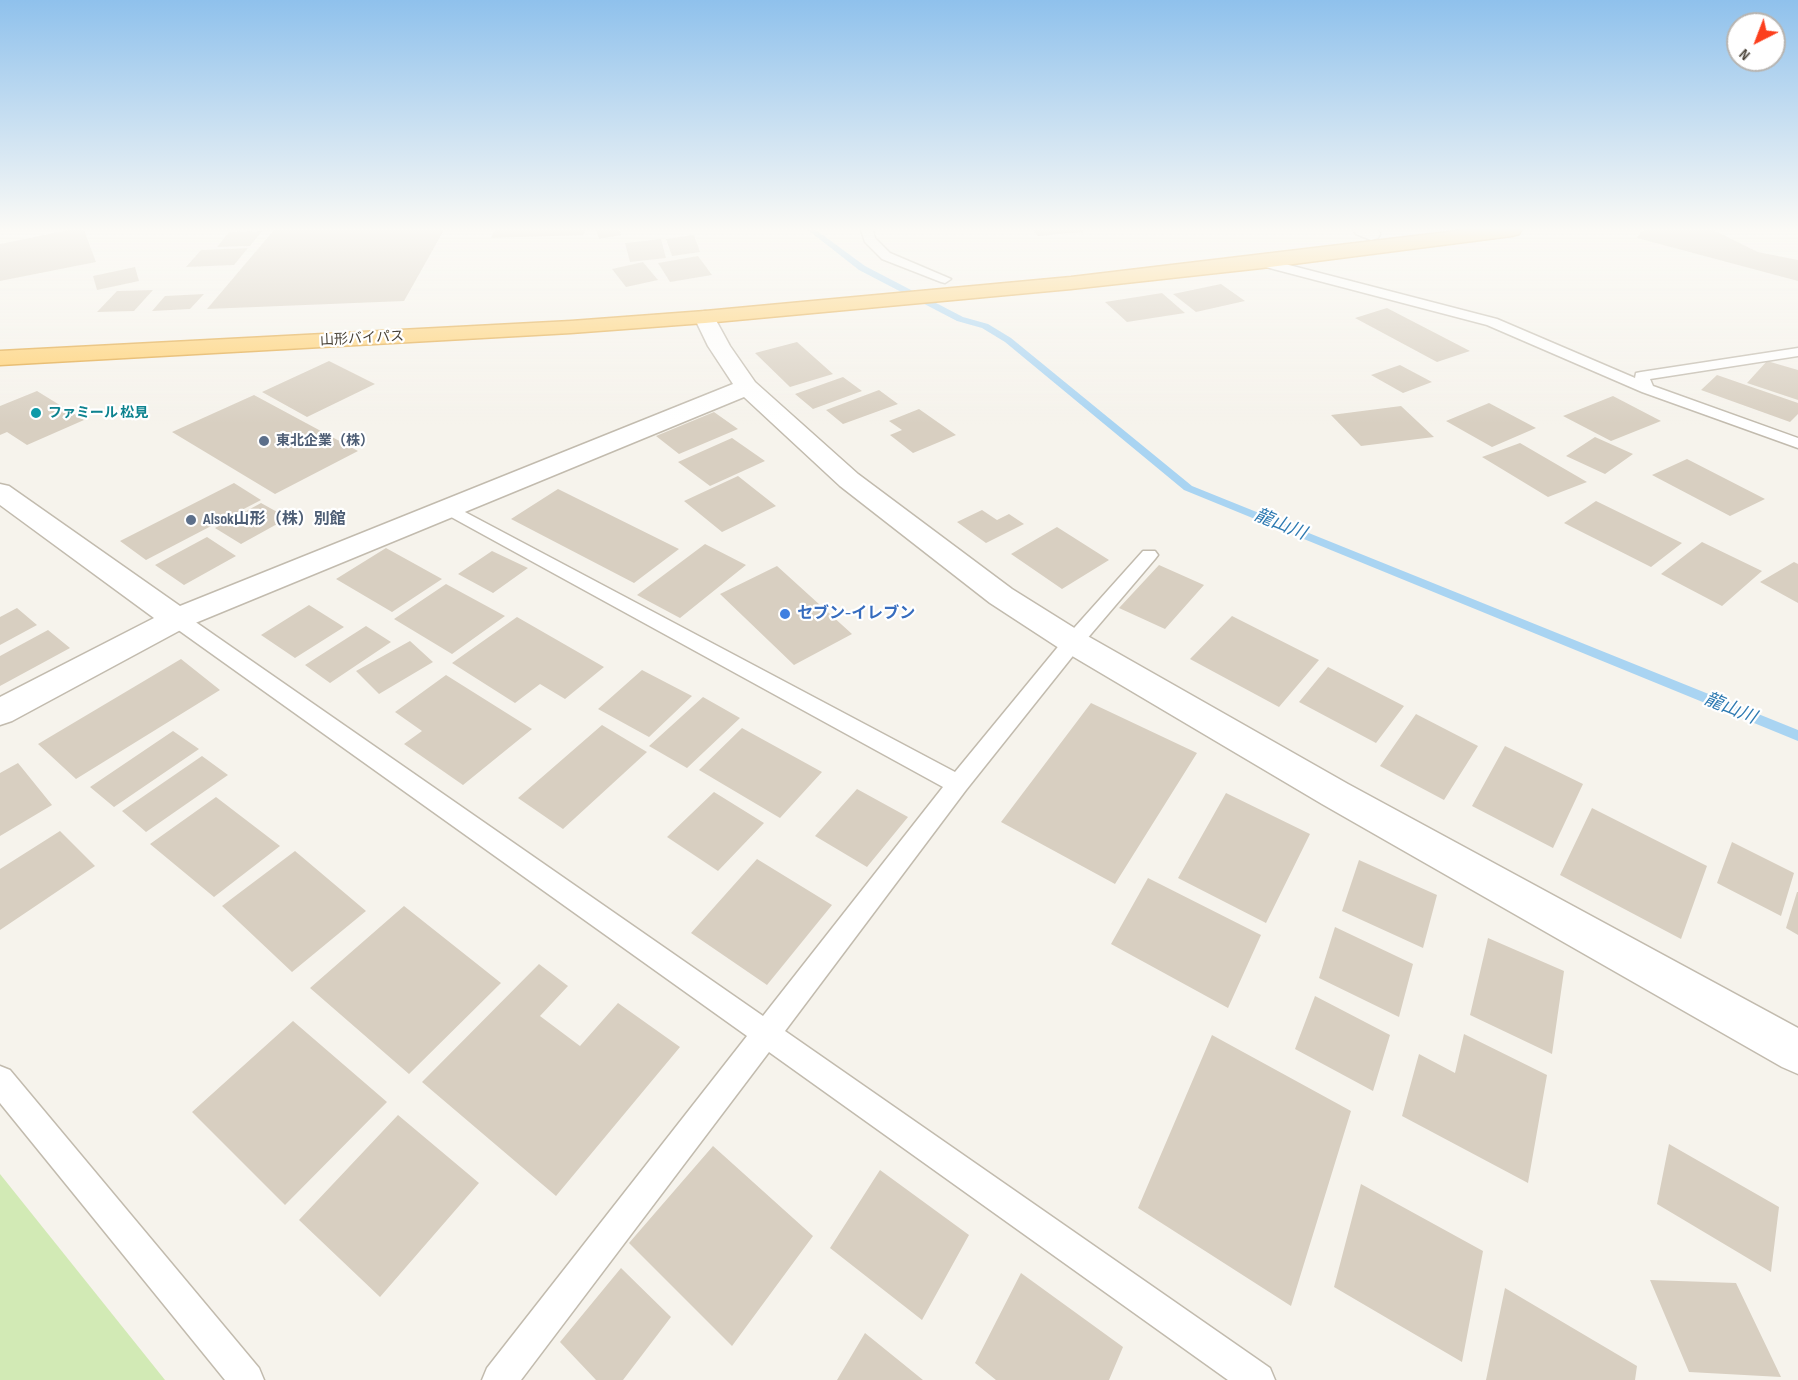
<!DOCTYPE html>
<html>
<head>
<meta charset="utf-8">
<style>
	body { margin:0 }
	#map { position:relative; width:1798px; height:1380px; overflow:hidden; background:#f6f3ec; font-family:"Sofia Sans Condensed",sans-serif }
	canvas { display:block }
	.north { position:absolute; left:1726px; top:12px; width:60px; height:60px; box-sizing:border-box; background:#fff; border:2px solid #b7b4b0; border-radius:50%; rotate:222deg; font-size:16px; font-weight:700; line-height:24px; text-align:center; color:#4b4439 }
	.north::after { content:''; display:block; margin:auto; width:21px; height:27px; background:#fc3f1d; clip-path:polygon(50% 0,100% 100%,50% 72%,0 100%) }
</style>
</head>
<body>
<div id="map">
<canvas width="1798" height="1380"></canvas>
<div class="north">N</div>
</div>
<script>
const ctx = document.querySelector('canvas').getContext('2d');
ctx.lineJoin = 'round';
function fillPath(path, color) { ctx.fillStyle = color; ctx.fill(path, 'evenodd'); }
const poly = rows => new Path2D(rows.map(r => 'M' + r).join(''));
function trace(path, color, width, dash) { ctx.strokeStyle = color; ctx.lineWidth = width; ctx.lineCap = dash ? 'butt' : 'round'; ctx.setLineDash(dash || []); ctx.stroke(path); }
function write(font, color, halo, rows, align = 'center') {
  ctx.font = font + ' "Sofia Sans Condensed","Noto Sans JP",sans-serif'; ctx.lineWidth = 4.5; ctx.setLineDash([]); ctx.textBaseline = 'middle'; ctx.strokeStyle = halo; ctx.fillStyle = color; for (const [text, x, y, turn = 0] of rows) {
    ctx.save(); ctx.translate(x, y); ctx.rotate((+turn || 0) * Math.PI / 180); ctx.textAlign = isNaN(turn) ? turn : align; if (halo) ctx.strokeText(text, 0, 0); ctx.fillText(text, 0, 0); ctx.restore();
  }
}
fillPath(poly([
	[0,1174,165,1380,0,1380]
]), '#d2eab5');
fillPath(poly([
	[808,230,816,230,865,266,963,317,988,324,1011,338,1192,486,1798,730,1798,741,1184,490,1005,342,982,328,957,321,859,270,808,230]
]), '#a9d4f2');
fillPath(poly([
	[69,230,84,230,96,262,0,281,0,244],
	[274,230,444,230,404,301,207,309],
	[495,230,585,230,583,235,491,238],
	[596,230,619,230,621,235,599,239],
	[1033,230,1083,230,1083,232,1038,236],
	[1648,230,1713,230,1758,252,1798,260,1798,281,1637,238,1642,231],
	[262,231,250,246,217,247,229,232],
	[694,235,700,252,672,256,666,239],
	[661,239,666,258,630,262,625,243],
	[248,248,234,265,186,267,201,250],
	[698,256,712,275,670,282,658,263],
	[643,262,658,280,626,287,612,269],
	[135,267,139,281,97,290,93,276],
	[1221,284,1245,301,1196,312,1173,294],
	[153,290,134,311,97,312,117,291],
	[1162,293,1185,313,1127,322,1105,302],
	[204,294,190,309,152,311,165,296],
	[1387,308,1470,351,1437,362,1355,318],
	[797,342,833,374,790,387,755,353],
	[329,361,375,384,307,417,262,392],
	[1767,361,1798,370,1798,400,1747,383],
	[1400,365,1432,382,1403,393,1371,375],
	[1717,375,1798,403,1798,414,1790,422,1701,390],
	[843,377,862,391,813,409,795,394],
	[879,390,898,404,843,424,826,410],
	[37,391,84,420,27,445,7,432,0,435,0,406],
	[254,395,358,451,275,494,172,432],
	[1613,396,1661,421,1611,441,1563,416],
	[1489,403,1536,428,1492,447,1446,421],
	[1401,406,1434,437,1361,446,1331,415],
	[919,409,956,435,913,453,890,435,902,430,889,421],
	[714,412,738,429,679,454,656,436],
	[1595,437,1633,454,1605,474,1566,456],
	[732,438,765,461,710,486,678,462],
	[1520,443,1587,482,1548,497,1482,457],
	[1687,459,1765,499,1730,516,1652,475],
	[738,476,776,506,722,532,684,501],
	[234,483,261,500,146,560,120,541],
	[558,489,679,549,634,583,511,519],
	[1596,501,1682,543,1651,567,1564,523],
	[261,503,288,518,241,544,215,528],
	[982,510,997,520,1009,514,1024,524,986,543,957,522],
	[1057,527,1109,560,1062,589,1011,554],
	[207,537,236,556,184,585,155,565],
	[1702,542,1762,571,1722,606,1661,574],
	[705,544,746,565,680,618,637,595],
	[386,548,442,579,392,612,336,579],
	[492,551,528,568,493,593,458,574],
	[1794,562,1798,564,1798,603,1760,582],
	[1159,565,1204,585,1165,629,1119,608],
	[777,566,852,634,794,665,720,594],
	[446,584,505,616,452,654,394,619],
	[309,605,344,627,295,658,261,635],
	[17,608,37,625,0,645,0,617],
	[1232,616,1319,660,1279,707,1190,659],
	[517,617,604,667,565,699,540,684,515,703,452,663],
	[366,626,391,642,330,683,305,665],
	[48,630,70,648,0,686,0,656],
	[410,641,433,662,379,694,356,671],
	[181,659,220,690,76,779,38,744],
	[1328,667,1404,706,1376,743,1299,702],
	[642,670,692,696,649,737,598,709],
	[446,675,532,729,463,785,404,744,422,731,395,712],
	[703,697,740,718,687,768,649,746],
	[1091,703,1197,753,1115,884,1001,822],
	[1416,714,1478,746,1444,800,1380,766],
	[602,725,647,752,563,829,518,798],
	[742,728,822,772,780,818,699,770],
	[173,731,199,749,114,807,90,787],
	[1505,746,1583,784,1553,848,1472,806],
	[202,756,228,775,146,832,122,811],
	[18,763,52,805,0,836,0,773],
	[857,789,908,817,867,867,815,836],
	[714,792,764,823,718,871,667,837],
	[1226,793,1310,834,1266,923,1178,878],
	[216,797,280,846,214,897,150,844],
	[1592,808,1707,866,1681,939,1560,875],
	[60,831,95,866,0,930,0,869],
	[1732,842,1794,873,1781,916,1717,883],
	[295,851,366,911,292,972,222,906],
	[757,859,832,905,767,985,691,933],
	[1359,860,1437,895,1423,948,1342,911],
	[1148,878,1261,935,1228,1008,1111,944],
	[1797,892,1798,892,1798,935,1786,928],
	[404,906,501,983,409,1074,310,988],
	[1335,927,1413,964,1399,1017,1319,978],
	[1488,938,1564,971,1552,1054,1470,1015],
	[539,964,568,986,540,1016,580,1046,618,1003,680,1047,556,1196,422,1082],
	[1315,996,1390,1035,1373,1091,1295,1049],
	[293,1021,387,1102,285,1205,192,1112],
	[1464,1034,1547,1075,1528,1183,1402,1116,1419,1054,1455,1073],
	[1212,1035,1351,1111,1291,1306,1138,1208],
	[398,1115,479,1183,380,1297,299,1220],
	[1669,1144,1779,1207,1771,1272,1657,1204],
	[713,1146,813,1236,732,1346,629,1243],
	[880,1170,969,1235,922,1320,830,1248],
	[1361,1184,1483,1251,1462,1362,1334,1287],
	[621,1268,671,1317,623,1380,596,1380,560,1342],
	[1021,1273,1123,1347,1109,1380,996,1380,975,1363],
	[1650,1280,1736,1283,1781,1377,1689,1372],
	[1505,1288,1637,1366,1635,1380,1486,1380],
	[865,1333,923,1380,837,1380]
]), '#d8cfc1');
const lane = poly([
	[861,230,873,230,875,238,890,253,951,279,945,283,941,282,882,259,865,242,861,230],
	[1262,258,1497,319,1635,378,1636,373,1641,372,1798,348,1798,356,1650,379,1653,386,1798,438,1798,448,1642,392,1487,325,1258,265,1256,262,1258,259,1262,258],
	[448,503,955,772,1066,637,1143,551,1155,551,1158,555,1155,559,1080,647,966,790,785,1031,1270,1368,1275,1380,1228,1380,769,1052,521,1380,482,1380,487,1368,747,1036,170,624,167,619,170,614,177,612,184,614,763,1016,943,787,442,512,439,508,442,504,448,503],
	[0,1066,10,1070,259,1368,264,1380,225,1380,0,1103,0,1066]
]);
const street = poly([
	[1354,230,1378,230,1380,234,1378,238,1371,240,1356,234,1354,230],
	[705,311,712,313,730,346,755,382,858,474,1012,589,1084,634,1348,784,1798,1028,1798,1074,1782,1067,1322,804,1062,650,990,603,840,486,744,397,188,626,12,721,0,725,0,697,154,618,0,505,0,484,9,486,180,606,733,384,708,346,694,317,698,313,705,311]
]);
const highway = poly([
	[1465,230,1521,230,1519,234,1512,236,1262,268,1071,289,705,323,571,333,0,365,0,351,571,321,705,311,1071,277,1465,230]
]);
trace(lane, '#c2bbae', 3);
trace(street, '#c2bbae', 3);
trace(highway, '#e0a43c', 3);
fillPath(lane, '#fff');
fillPath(street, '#fff');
fillPath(highway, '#ffcf6e');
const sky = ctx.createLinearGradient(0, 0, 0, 424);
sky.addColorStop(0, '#8fc1ec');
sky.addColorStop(0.54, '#fbfaf6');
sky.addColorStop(1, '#fbfaf600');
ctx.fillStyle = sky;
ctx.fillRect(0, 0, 1798, 424);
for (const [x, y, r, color] of [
	[36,413,6,"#0f9aa8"],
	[264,441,6,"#5c6f8a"],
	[191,520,6,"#5c6f8a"],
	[785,614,6,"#3f7fe0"]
]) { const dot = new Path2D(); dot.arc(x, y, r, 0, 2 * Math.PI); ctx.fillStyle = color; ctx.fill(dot); trace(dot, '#fff', 2); }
write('14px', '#4b4439', '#fff', [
	["山形バイパス",362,339,-3]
]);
write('bold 14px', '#0d838f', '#fff', [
	["ファミール 松見",48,413]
], 'left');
write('bold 14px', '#4e5e75', '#fff', [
	["東北企業（株）",276,441]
], 'left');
write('bold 16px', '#4e5e75', '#fff', [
	["Alsok山形（株）別館",203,520]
], 'left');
write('bold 16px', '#366cbe', '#fff', [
	["セブン-イレブン",797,614]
], 'left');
write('italic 18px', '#2e7ab2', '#fff', [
	["龍山川",1280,525,22],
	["龍山川",1730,709,22]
]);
</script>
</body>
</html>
